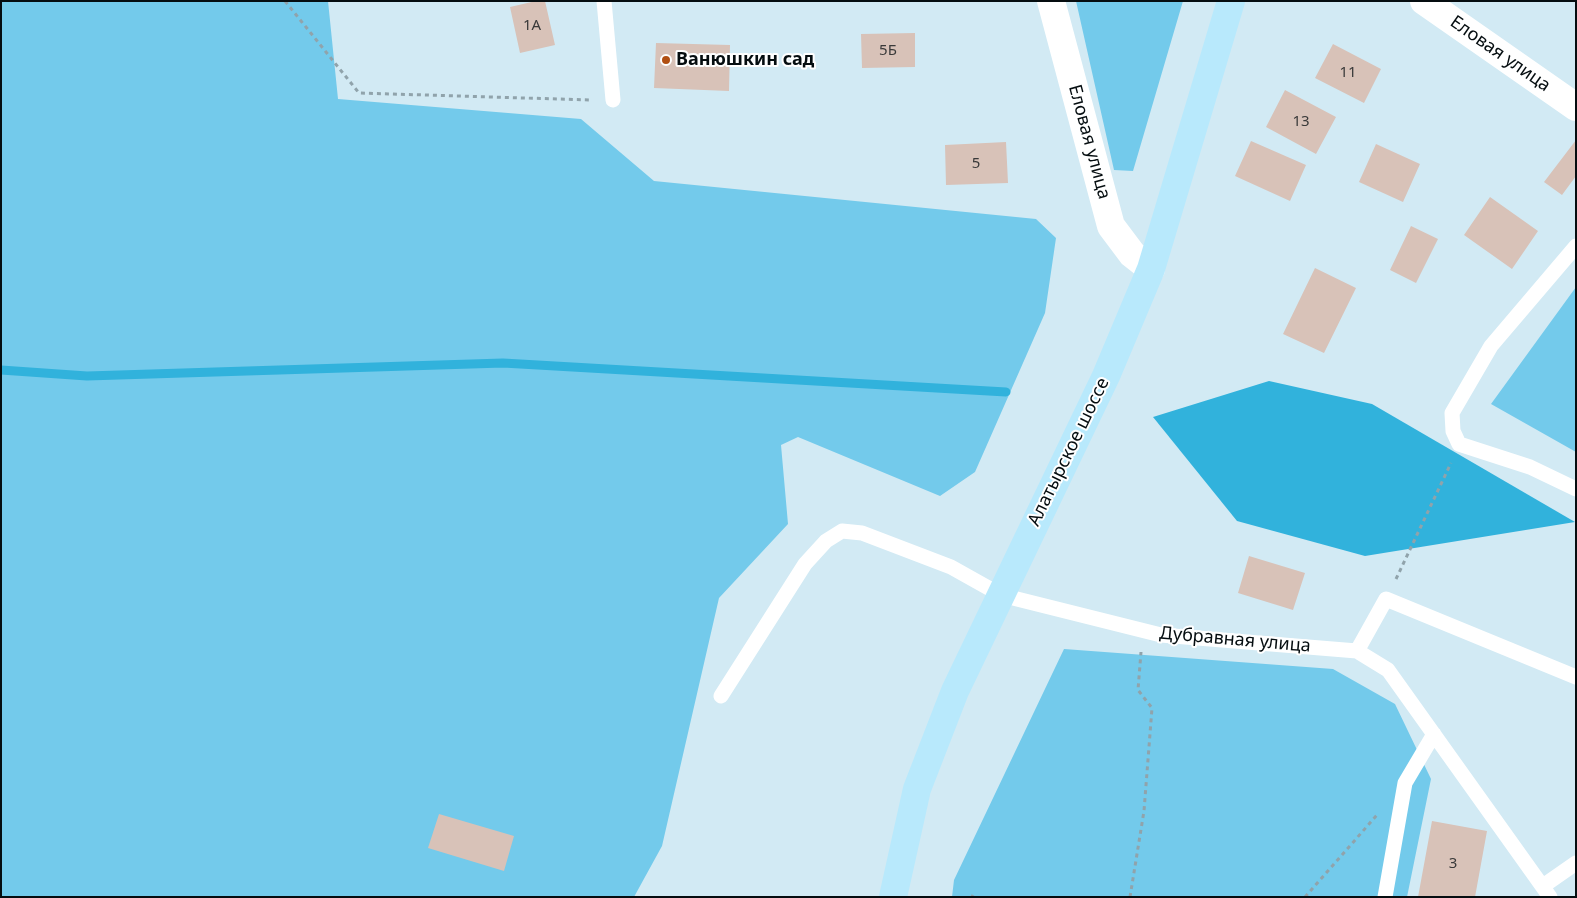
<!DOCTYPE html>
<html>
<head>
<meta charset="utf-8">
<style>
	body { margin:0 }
	#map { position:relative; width:1577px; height:898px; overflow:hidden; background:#d2eaf4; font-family:"Noto Sans",sans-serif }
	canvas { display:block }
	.frame { position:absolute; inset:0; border:2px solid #050d10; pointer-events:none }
</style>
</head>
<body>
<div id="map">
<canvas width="1577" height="898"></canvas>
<div class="frame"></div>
</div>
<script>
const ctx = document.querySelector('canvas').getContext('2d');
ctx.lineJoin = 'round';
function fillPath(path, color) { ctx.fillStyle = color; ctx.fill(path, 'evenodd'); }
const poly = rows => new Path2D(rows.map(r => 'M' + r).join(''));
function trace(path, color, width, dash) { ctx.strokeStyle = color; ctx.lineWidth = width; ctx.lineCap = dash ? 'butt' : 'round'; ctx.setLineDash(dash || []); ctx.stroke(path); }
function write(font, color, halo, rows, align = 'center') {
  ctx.font = font + ' "Noto Sans",sans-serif'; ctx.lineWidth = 4; ctx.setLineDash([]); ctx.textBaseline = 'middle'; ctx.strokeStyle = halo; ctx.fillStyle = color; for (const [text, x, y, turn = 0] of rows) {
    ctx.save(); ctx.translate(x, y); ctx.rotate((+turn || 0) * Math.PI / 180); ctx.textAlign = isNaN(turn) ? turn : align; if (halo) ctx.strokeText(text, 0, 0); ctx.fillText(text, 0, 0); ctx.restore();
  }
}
fillPath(poly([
	[1,1,328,1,338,99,581,119,654,181,1036,219,1056,238,1045,313,975,472,940,496,798,437,781,445,788,524,719,598,662,846,634,897,1,897],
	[1076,1,1183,1,1133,171,1114,170],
	[1576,287,1576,452,1491,404],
	[1064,649,1333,669,1395,704,1431,779,1407,897,952,897,954,880]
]), '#73caeb');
fillPath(poly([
	[1269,381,1372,404,1575,522,1365,556,1237,521,1153,417]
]), '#31b2dc');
trace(poly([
	[1,370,87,376,503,363,1006,392]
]), '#31b2dc', 9);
fillPath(poly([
	[536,1,545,1,555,45,520,53,510,7],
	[915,33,915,67,862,68,861,34],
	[656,43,730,45,729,91,654,88],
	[1333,44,1381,69,1364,103,1315,78],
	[1285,90,1336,117,1316,154,1266,127],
	[1576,140,1576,176,1562,195,1544,182],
	[1251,141,1306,165,1290,201,1235,176],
	[1006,142,1008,183,946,185,945,145],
	[1376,144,1420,164,1403,202,1359,182],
	[1490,197,1538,231,1512,269,1464,235],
	[1411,226,1438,239,1416,283,1390,270],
	[1315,268,1356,288,1324,353,1283,334],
	[1249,556,1305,573,1293,610,1238,593],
	[439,814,514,836,504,871,428,848],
	[1432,821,1487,831,1475,897,1418,897]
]), '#d8c2b8');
trace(poly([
	[285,1,359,93,591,100],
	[1396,579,1451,463],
	[972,897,973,895],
	[1130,897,1144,811,1152,708,1138,690,1141,652],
	[1305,897,1377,815]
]), '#90a3ab', 3, [4, 4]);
trace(poly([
	[604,1,613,100],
	[1576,246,1491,346,1452,413,1453,431,1459,444,1530,467,1576,489],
	[1357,651,1386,599,1576,677],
	[721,696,805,564,826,541,842,531,862,533,951,567,1001,595,1161,635,1357,651,1388,670,1550,897],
	[1543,886,1576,863],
	[1385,897,1405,783,1434,734]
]), '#fff', 15);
trace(poly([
	[1051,1,1111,226,1132,254,1151,269],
	[1424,1,1576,107]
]), '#fff', 28);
trace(poly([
	[893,897,917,789,955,691,1106,376,1151,269,1231,1]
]), '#b8e9fc', 28);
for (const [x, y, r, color] of [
	[666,60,5,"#b14f11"]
]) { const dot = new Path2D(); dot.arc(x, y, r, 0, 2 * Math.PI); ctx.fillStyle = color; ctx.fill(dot); trace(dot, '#fff', 2); }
write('15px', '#3a3a3a', null, [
	["1А",532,26],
	["5Б",888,51],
	["11",1348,73],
	["13",1301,122],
	["5",976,164],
	["3",1453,864]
]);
write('18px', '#050d10', '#fff', [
	["Еловая улица",1500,54,35],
	["Еловая улица",1089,142,75],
	["Алатырское шоссе",1069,452,-64],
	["Дубравная улица",1235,640,5]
]);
write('bold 18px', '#050d10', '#fff', [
	["Ванюшкин сад",676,60]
], 'left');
</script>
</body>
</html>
